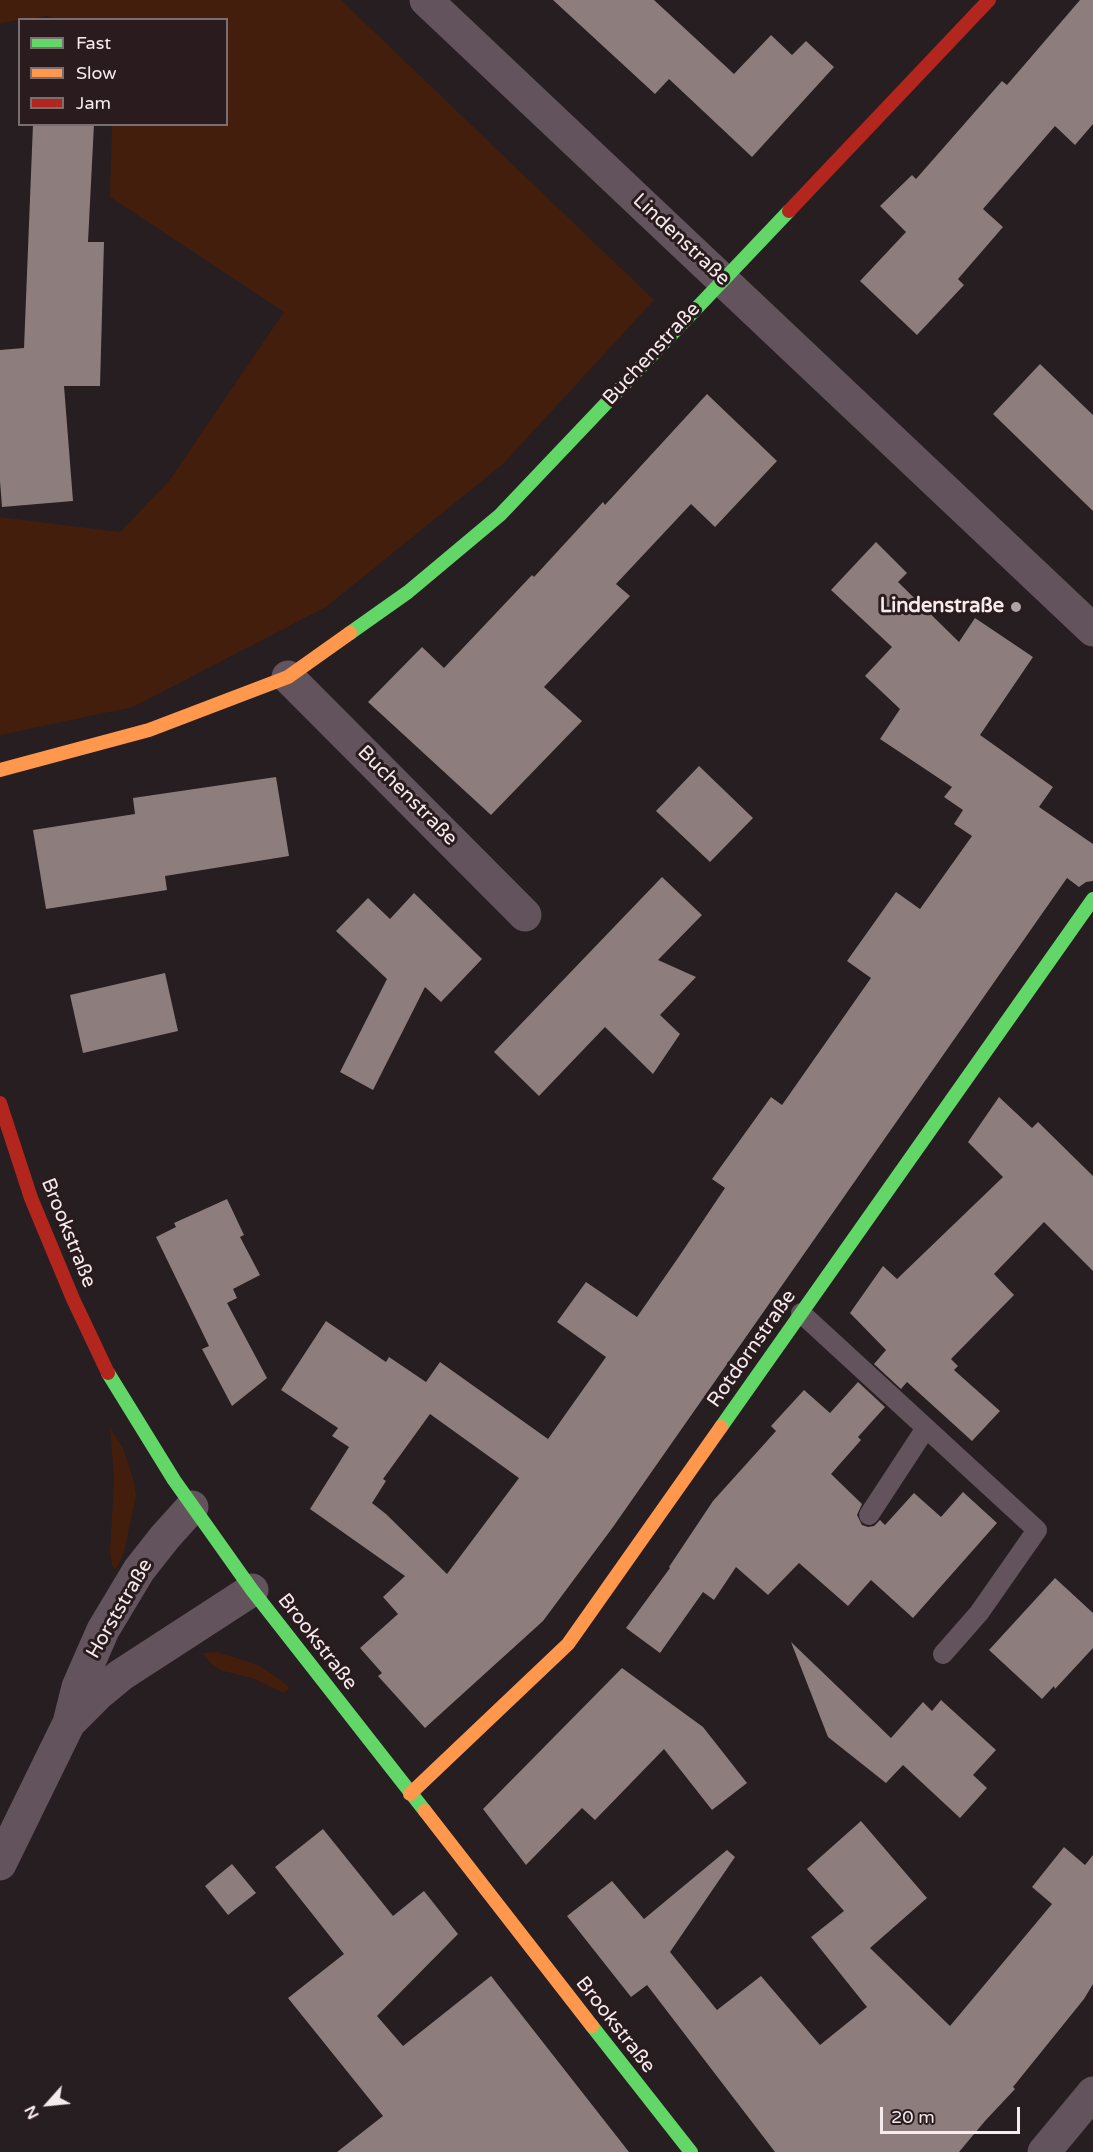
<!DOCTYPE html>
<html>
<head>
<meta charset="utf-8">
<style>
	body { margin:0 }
	#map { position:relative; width:1093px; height:2152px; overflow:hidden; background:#261e20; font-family:"Varela Round",sans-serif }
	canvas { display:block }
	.legend { position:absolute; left:18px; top:18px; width:210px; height:108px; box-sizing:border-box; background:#291b1e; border:2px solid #7b6e71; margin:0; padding:8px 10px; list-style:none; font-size:18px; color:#f5ebed }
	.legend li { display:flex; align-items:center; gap:12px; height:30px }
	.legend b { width:30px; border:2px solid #7b6e71 }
	.north { position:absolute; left:18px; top:2074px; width:60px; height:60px; -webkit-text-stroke:4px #291b1e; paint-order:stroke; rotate:243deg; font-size:16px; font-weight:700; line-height:24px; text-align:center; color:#f5ebed }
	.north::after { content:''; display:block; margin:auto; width:21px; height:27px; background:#f5ebed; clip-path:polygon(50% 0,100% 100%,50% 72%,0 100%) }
	.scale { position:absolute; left:880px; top:2107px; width:140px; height:27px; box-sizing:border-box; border:3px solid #f5ebed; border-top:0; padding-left:8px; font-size:18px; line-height:21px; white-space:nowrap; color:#f5ebed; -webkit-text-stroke:4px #291b1e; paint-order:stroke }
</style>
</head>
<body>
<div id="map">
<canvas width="1093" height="2152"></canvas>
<ul class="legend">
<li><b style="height:8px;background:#63d668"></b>Fast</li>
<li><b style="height:8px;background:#ff974d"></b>Slow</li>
<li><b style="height:8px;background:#b3261e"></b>Jam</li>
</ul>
<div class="north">N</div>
<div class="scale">20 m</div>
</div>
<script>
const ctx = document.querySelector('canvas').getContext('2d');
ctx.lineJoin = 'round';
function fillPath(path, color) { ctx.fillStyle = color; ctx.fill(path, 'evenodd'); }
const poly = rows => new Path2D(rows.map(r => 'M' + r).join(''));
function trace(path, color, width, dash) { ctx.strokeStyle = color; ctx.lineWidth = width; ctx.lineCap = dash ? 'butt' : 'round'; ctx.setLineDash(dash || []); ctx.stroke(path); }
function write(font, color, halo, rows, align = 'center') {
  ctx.font = font + ' "Varela Round",sans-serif'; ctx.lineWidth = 6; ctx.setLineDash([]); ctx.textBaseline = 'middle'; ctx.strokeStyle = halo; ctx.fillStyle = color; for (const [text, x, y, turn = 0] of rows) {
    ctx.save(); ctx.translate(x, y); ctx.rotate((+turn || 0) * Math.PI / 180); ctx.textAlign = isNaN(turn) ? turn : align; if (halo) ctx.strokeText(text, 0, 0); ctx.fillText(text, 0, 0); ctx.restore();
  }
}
fillPath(poly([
	[0,0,341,0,654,300,503,464,326,607,133,707,0,735,0,517,120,532,169,481,284,312,110,197,112,125,226,124,226,20,58,20,48,16,0,23],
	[110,1427,123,1448,134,1482,136,1496,124,1552,116,1570,112,1565,110,1551,114,1481],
	[216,1652,247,1661,261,1667,274,1675,290,1688,284,1693,252,1678,223,1671,211,1664,203,1653]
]), '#431e0c');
fillPath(poly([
	[553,0,654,0,734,74,771,35,792,55,806,41,834,67,752,157,669,79,655,94],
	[1080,0,1093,0,1093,124,1075,145,1055,126,983,209,1003,227,958,279,964,285,917,335,860,281,906,232,880,206,912,175,916,179,1002,81,1007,85],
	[33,124,94,124,88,242,104,242,100,386,64,386,73,501,2,507,0,481,0,350,24,348],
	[1040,364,1093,415,1093,511,993,414],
	[707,394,777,461,715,527,691,504,616,584,630,596,544,687,582,721,491,815,368,702,422,647,444,668,532,575,534,577,603,502,605,505],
	[876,542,907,573,898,582,959,642,975,618,1033,657,980,735,1053,787,1039,807,1093,844,1093,881,1086,882,1079,887,1067,878,613,1527,543,1621,425,1728,378,1676,382,1673,360,1648,398,1614,383,1597,405,1576,310,1509,349,1447,332,1436,338,1428,281,1390,326,1321,386,1362,389,1357,426,1382,440,1362,548,1439,606,1357,557,1322,586,1282,637,1317,678,1258,725,1188,712,1179,771,1097,782,1105,871,978,847,961,896,892,920,909,972,836,954,824,963,810,944,797,952,787,880,739,900,709,865,676,892,647,831,590],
	[430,1414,519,1478,447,1574,386,1514,372,1503,386,1481,383,1479],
	[699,766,753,818,710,862,656,811],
	[276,777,289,856,165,876,167,890,46,909,33,830,135,814,133,798],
	[662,877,702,915,658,960,696,977,660,1015,680,1034,653,1074,605,1027,539,1096,494,1052],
	[414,893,482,959,441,1002,425,987,373,1090,340,1072,387,979,336,931,368,898,390,919],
	[165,973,178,1031,83,1053,70,995],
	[999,1097,1032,1128,1038,1122,1093,1176,1093,1271,1044,1222,994,1274,1014,1295,951,1359,958,1366,954,1370,1000,1411,972,1441,907,1382,901,1389,874,1364,886,1350,850,1313,883,1266,897,1279,1003,1177,968,1142],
	[227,1199,244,1235,240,1237,260,1275,233,1289,237,1298,227,1303,267,1378,232,1406,202,1349,209,1346,156,1237,176,1227,174,1223],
	[858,1382,885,1407,858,1437,861,1440,831,1474,862,1504,857,1515,862,1525,868,1527,874,1526,880,1520,885,1525,914,1493,941,1517,963,1492,997,1523,913,1618,871,1580,848,1606,799,1563,768,1595,736,1567,714,1600,703,1592,660,1653,626,1628,670,1568,669,1567,713,1501,776,1431,771,1426,804,1390,830,1413],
	[1055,1578,1093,1613,1093,1648,1055,1689,1054,1686,1042,1699,989,1650],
	[791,1642,891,1738,923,1702,932,1711,941,1700,996,1750,973,1775,987,1788,960,1818,903,1765,886,1783,828,1737],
	[622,1668,703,1727,747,1783,712,1810,664,1749,595,1820,582,1808,526,1865,483,1809],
	[861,1821,927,1898,870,1948,950,2026,1052,1904,1032,1887,1064,1847,1085,1865,1093,1855,1093,1984,1084,1999,1013,2087,1015,2089,985,2121,959,2152,775,2152,647,1985,631,1997,567,1916,612,1881,644,1919,727,1850,735,1857,670,1952,717,2010,761,1976,820,2045,867,2007,811,1937,844,1911,807,1869],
	[323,1829,393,1916,424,1891,458,1934,377,2016,403,2046,491,1976,629,2152,337,2152,383,2116,288,1998,344,1954,275,1867],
	[232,1864,256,1893,228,1915,205,1886]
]), '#8d7d7d');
trace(poly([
	[801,1313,1037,1530,979,1613,943,1654],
	[869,1515,926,1428]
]), '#63535c', 20);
trace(poly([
	[426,0,1093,630],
	[288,677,525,915],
	[70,1722,98,1694,121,1675,252,1590],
	[0,1864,69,1723,78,1687,103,1630,139,1570,165,1537,192,1507],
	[1044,2152,1093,2093]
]), '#63535c', 33);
trace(poly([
	[350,633,408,592,500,515,789,211],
	[108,1373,174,1480,252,1590,425,1811],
	[721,1427,1093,899],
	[592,2026,691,2152]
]), '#63d668', 14);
trace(poly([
	[0,770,149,730,288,677,350,633],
	[410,1794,568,1644,721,1427],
	[425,1811,592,2026]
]), '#ff974d', 14);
trace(poly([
	[789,211,989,0],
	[0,1103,31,1198,73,1299,108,1373]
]), '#b3261e', 14);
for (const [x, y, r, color] of [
	[1016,607,6,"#ada3a5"]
]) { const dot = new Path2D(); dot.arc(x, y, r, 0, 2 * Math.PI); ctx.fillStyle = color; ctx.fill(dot); trace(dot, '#291b1e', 2); }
write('20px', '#f5ebed', '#291b1e', [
	["Lindenstraße",681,240,43],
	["Buchenstraße",652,354,-47],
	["Buchenstraße",407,796,45],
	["Brookstraße",68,1233,68],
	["Rotdornstraße",752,1349,-55],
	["Horststraße",120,1609,-60],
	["Brookstraße",317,1642,52],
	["Brookstraße",615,2025,52]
]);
write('bold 20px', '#f5ebed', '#291b1e', [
	["Lindenstraße",1004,607]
], 'right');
</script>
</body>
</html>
